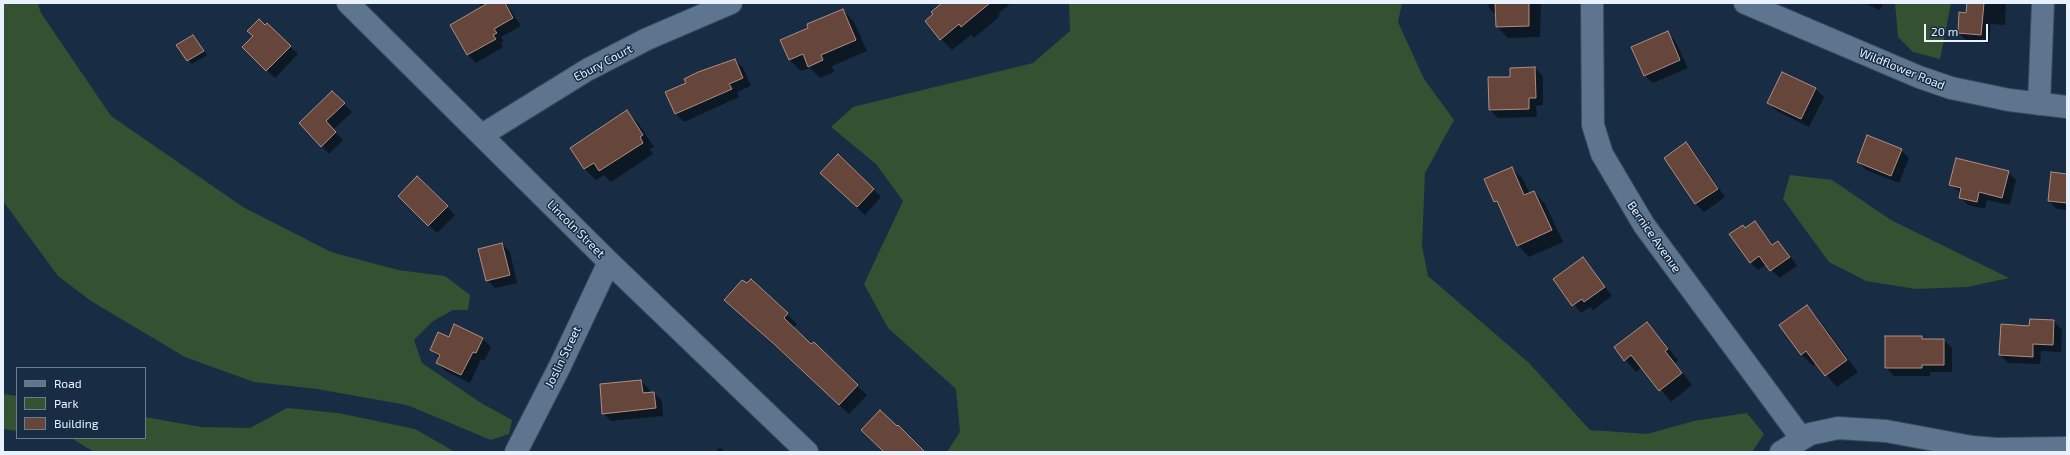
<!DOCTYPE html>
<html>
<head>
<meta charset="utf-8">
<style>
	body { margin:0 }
	#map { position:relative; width:2070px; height:455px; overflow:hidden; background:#182d43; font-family:"Exo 2",sans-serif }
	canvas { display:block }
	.frame { position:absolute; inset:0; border:4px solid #e7f2fe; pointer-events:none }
	.legend { position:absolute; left:16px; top:367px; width:130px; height:72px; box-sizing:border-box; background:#182d43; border:1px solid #6b7c8e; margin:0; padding:5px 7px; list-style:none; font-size:12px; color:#e7f2fe }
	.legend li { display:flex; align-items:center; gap:8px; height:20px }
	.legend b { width:20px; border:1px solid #6b7c8e }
	.scale { position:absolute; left:1924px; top:24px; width:64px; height:18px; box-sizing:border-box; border:2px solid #e7f2fe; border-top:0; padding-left:5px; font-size:12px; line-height:14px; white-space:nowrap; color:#e7f2fe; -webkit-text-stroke:3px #182d43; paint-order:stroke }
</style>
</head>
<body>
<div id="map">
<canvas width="2070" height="455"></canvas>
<div class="frame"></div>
<ul class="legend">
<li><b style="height:5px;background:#5d758e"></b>Road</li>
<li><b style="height:11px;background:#345131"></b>Park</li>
<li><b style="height:11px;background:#66463a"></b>Building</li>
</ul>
<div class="scale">20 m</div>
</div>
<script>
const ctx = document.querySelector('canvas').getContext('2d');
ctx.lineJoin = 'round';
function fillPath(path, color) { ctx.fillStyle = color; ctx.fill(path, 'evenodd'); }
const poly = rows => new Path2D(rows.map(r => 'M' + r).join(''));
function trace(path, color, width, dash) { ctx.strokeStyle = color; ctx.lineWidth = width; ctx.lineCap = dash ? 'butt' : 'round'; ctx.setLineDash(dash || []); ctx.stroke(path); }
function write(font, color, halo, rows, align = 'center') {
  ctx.font = font + ' "Exo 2",sans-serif'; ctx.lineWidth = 3; ctx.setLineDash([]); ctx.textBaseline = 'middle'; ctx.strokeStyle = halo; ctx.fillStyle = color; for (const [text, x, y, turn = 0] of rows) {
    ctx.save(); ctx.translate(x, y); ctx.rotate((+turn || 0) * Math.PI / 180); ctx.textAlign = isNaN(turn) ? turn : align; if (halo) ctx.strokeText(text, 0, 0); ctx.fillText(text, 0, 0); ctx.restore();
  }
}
fillPath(poly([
	[3,3,38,3,41,13,111,116,243,207,331,252,398,270,445,276,470,295,468,310,453,310,433,321,414,340,422,363,481,403,512,420,509,434,491,440,407,405,317,389,254,382,185,357,91,301,58,276,3,201],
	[1069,3,1402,3,1398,22,1424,79,1454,120,1425,173,1422,246,1428,276,1529,363,1590,430,1647,434,1694,421,1747,413,1764,434,1752,452,947,452,960,432,956,389,888,328,864,284,903,201,876,164,831,127,853,107,1033,63,1070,31],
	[1895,3,1951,3,1940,59,1913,52,1898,37],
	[1790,175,1832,180,1891,220,2009,278,1967,287,1916,289,1866,281,1829,262,1783,199],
	[3,394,17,396,17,431,3,429],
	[287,408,338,413,415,429,455,452,94,452,71,438,145,438,145,417,201,427,250,428]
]), '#345131');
fillPath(poly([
	[479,3,506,3,521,26,501,37,504,41,501,43,503,47,476,63,468,55,451,26,482,8],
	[943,3,1011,3,998,14,1000,16,974,38,971,35,952,50,941,39,935,14],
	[1488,3,1541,3,1540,37,1508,38,1497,27,1497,16,1489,8],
	[1851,3,1857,3,1856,5],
	[1864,3,1883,3,1880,10],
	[1968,3,2006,3,2005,25,1991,24,1989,43,1967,41,1959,33,1967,14],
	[843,10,854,22,867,51,832,66,834,72,820,78,810,68,801,71,790,60,781,40,810,28],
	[267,24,298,54,275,78,243,47],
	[1667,33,1675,41,1688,68,1653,83,1644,75],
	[193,36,207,55,192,64,188,60],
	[735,60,743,68,751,86,737,92,739,97,684,122,676,114,667,93],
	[1535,68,1543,76,1543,105,1536,106,1537,117,1498,118,1490,110,1511,78],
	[1816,89,1824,97,1809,127,1777,111,1768,103],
	[332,92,352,112,333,130,343,140,329,154,300,123],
	[627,112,638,123,654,147,650,149,653,154,611,182,604,175,596,180,585,169,571,148],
	[1686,144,1694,152,1725,197,1704,212,1696,204,1665,158],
	[1901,150,1909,158,1899,183,1866,170,1858,162],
	[838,155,881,197,865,215,830,181],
	[1512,168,1523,179,1530,194,1534,192,1545,204,1563,242,1529,257,1518,245,1501,208,1495,201],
	[2008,172,2016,180,2010,205,1987,200,1985,209,1968,205,1960,197,1961,193,1950,184],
	[2067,175,2067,210,2057,209,2049,201],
	[417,177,455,215,437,233,399,196],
	[1755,222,1774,245,1778,242,1786,250,1797,266,1779,278,1767,264,1758,270,1750,262,1745,229],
	[502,244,510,252,517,283,495,288,487,280],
	[1583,258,1612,296,1593,310,1590,307,1581,313,1554,279],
	[751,280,797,324,793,328,867,395,849,414,725,300],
	[1807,306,1818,318,1858,372,1837,387,1816,363,1813,366,1801,354],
	[2054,321,2062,330,2061,352,2041,351,2040,364,2008,363,2000,355,2030,327],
	[1647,323,1678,360,1675,363,1692,385,1671,402,1642,367,1636,372,1615,348],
	[455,326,483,339,491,347,484,361,481,359,470,383,446,371,437,363,440,359,431,350,449,338],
	[1922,337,1925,340,1944,340,1952,348,1952,372,1930,372,1930,376,1894,376,1886,368],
	[641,381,649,389,649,394,654,393,662,401,663,416,611,421,603,413],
	[720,447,725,452,715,452]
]), '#0007');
const building = poly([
	[488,3,505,3,513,18,494,29,497,33,493,35,496,39,467,55,450,25,488,3],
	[942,3,990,3,961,27,959,24,940,40,925,21,933,14,931,12,942,3],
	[1495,3,1529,3,1529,26,1496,27,1495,3],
	[1967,3,1984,3,1981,35,1958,33,1959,12,1966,13,1967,3],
	[843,9,856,40,821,55,823,60,808,67,803,54,789,60,780,40,808,28,807,24,843,9],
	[259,19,265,25,267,23,291,46,266,71,242,47,253,36,247,31,259,19],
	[1668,31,1680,60,1644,76,1631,47,1668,31],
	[193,35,204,51,187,61,176,45,193,35],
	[735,59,743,78,729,84,732,89,675,114,665,92,686,83,684,79,698,72,735,59],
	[1535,67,1536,98,1529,98,1529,109,1489,110,1488,77,1510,77,1510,68,1535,67],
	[1782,72,1816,88,1801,119,1767,103,1782,72],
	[332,91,345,103,326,121,336,132,321,147,299,123,332,91],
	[627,110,643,135,640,137,643,143,599,171,594,163,584,169,570,148,627,110],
	[1867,135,1902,149,1891,176,1857,162,1867,135],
	[1686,142,1718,189,1695,204,1664,158,1686,142],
	[838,154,874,189,857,207,820,173,838,154],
	[1956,158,2009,171,2002,198,1979,192,1977,202,1959,198,1961,188,1949,185,1956,158],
	[1512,167,1524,195,1534,191,1552,230,1517,246,1497,201,1494,202,1484,179,1512,167],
	[2051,172,2067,174,2067,203,2048,201,2051,172],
	[417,176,448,206,428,226,398,196,417,176],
	[1755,221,1772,245,1778,241,1790,257,1770,271,1759,256,1750,263,1729,234,1743,225,1745,228,1755,221],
	[502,243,510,275,486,281,478,249,502,243],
	[1583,257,1605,287,1584,302,1582,299,1572,306,1553,279,1583,257],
	[751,279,788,313,784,318,811,344,814,342,858,385,839,405,774,344,724,300,742,280,747,283,751,279],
	[1807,305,1847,360,1825,376,1806,351,1801,355,1779,325,1807,305],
	[2030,319,2054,320,2053,345,2033,344,2033,357,1999,355,2001,324,2029,326,2030,319],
	[1647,322,1668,349,1665,351,1682,373,1659,391,1631,355,1624,361,1614,347,1647,322],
	[454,324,483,338,476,353,473,352,461,375,436,363,440,355,430,350,438,332,449,337,454,324],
	[1885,336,1922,336,1922,339,1944,339,1944,365,1922,365,1922,368,1885,368,1885,336],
	[641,380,643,393,654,392,656,408,602,414,600,384,641,380],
	[880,410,897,426,898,425,925,452,884,452,861,430,880,410]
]);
fillPath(building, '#66463a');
trace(building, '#b28d80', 1);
const minor = poly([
	[348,3,609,262,807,452],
	[1592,3,1593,125,1602,154,1644,225,1802,439],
	[1745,3,1919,77,1951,88,2009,100,2067,107],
	[2039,104,2043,3],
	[482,135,587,70,647,39,731,3],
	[516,452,560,366,609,262],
	[1781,452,1810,434,1838,428,1886,431,1972,447,1996,449,2067,448]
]);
trace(minor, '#394a5c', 24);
trace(minor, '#5d758e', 22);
write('12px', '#e7f2fe', '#182d43', [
	["Ebury Court",603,63,-28],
	["Wildflower Road",1902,69,22],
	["Lincoln Street",576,229,45],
	["Bernice Avenue",1654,237,55],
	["Joslin Street",563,357,-64]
]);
</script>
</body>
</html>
